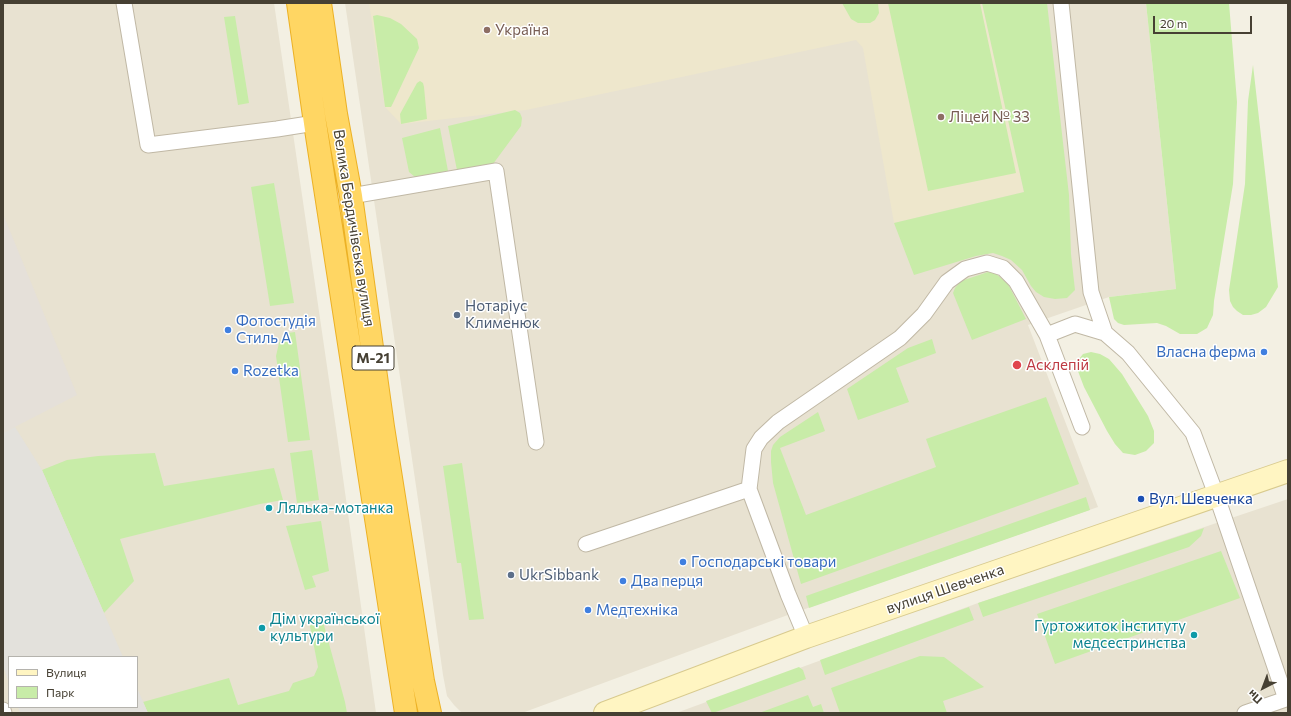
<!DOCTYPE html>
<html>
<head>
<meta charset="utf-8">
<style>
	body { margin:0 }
	#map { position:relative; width:1291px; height:716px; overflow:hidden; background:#f3f0e3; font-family:Commissioner,sans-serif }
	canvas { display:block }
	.frame { position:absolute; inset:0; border:4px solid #464033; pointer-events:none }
	.legend { position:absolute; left:8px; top:656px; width:130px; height:52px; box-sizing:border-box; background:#fff; border:1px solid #b5b3ad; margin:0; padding:5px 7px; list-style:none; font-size:12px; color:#464033 }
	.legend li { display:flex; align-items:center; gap:8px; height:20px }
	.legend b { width:20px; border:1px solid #b5b3ad }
	.north { position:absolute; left:1243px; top:668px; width:40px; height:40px; -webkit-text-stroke:3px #fff; paint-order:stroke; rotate:222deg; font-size:11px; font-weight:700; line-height:16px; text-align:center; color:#464033 }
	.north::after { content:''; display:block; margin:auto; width:14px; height:18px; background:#464033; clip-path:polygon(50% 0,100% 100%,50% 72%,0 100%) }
	.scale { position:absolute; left:1153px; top:16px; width:99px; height:18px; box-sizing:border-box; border:2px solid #464033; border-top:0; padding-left:5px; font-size:12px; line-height:14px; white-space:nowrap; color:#464033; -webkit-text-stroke:3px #fff; paint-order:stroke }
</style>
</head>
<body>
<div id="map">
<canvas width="1291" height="716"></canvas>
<div class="frame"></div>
<ul class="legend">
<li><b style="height:5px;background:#fff5c2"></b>Вулиця</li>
<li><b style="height:11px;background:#c8eca8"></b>Парк</li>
</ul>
<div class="north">Пн</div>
<div class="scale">20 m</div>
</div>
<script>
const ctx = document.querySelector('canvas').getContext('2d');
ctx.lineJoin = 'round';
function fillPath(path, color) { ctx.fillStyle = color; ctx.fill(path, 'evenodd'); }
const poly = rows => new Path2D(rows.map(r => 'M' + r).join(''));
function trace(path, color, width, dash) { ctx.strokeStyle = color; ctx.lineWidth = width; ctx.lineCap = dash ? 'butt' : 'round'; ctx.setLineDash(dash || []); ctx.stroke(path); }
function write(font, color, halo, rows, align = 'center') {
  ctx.font = font + ' Commissioner,sans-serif'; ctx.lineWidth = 3; ctx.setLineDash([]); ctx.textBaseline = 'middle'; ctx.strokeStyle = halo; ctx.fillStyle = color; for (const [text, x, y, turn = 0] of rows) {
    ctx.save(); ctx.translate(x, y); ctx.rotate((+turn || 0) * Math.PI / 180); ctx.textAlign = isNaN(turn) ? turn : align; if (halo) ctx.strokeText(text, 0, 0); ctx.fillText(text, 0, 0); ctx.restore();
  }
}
fillPath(poly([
	[3,3,274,3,336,428,376,713,3,713],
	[9,657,137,657,137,707,9,707],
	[345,3,1146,3,1176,289,1109,297,1028,325,1098,507,785,616,522,713,462,713,454,705,447,696,443,675,426,554],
	[1288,499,1288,713,676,713,978,603]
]), '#e8e2d1');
fillPath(poly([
	[3,214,77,395,3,433]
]), '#e5e0d9');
fillPath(poly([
	[369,3,982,3,1024,192,894,223,863,48,856,40,526,110,401,124,385,107]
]), '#eee7cc');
fillPath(poly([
	[842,3,878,3,879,13,875,20,870,23,858,23,851,19],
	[888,3,980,3,1016,173,928,191],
	[982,3,1047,3,1069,195,1071,254,1075,290,1067,298,1055,299,1044,297,1036,292,1031,286,1022,270,1011,260,1002,256,993,253,976,256,914,275,894,223,1024,192],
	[1146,3,1229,3,1237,102,1233,184,1214,301,1213,315,1207,328,1197,334,1180,334,1166,326,1157,323,1124,325,1118,323,1114,319,1109,297,1176,289],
	[377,15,390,18,401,24,417,39,419,48,394,101,391,107,385,107,373,16],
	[235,16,249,103,238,105,224,17],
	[1253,65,1278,287,1266,307,1258,313,1251,315,1243,315,1237,311,1233,307,1230,301,1229,290,1245,184,1248,101],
	[420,81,423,83,424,87,427,119,401,124,400,114,417,83],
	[515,110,520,113,522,118,521,126,493,164,457,170,448,126],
	[440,128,448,171,415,177,409,172,402,138],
	[274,183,294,303,270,306,251,187],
	[988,272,995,273,1008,284,1026,319,972,340,953,293,955,288,961,281],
	[295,332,310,440,288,442,276,356,279,343,283,336,288,333],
	[932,339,936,353,896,368,909,402,858,420,847,389,908,348],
	[1091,352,1100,354,1109,359,1122,374,1148,416,1154,431,1154,443,1146,451,1135,455,1123,453,1115,444,1107,431,1084,387,1076,366,1079,359,1083,354],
	[1046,397,1079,484,801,584,773,483,771,462,771,451,773,445,780,437,818,412,825,431,780,448,806,515,936,467,926,439],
	[312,450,319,500,297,503,290,453],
	[155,453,164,486,274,468,283,500,260,504,120,539,134,581,104,613,42,470,67,460,98,456],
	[462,463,484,619,469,620,461,563,457,563,443,466],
	[1086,497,1090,510,809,608,806,596],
	[321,521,329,571,312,576,316,587,305,590,286,526],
	[1204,528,1201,536,1189,547,983,617,978,603],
	[1221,551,1240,598,1055,664,1037,614],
	[969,607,974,620,825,675,820,660],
	[322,618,345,702,347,713,148,713,143,702,229,678,238,705,289,691,293,683,314,676,318,667,309,621],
	[920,656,944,657,984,687,943,701,947,713,840,713,831,688],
	[799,667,803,670,806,679,713,713,712,713,706,701],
	[808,695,813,707,821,704,824,713,759,713]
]), '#c8eca8');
fillPath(poly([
	[15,427,42,470,123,657,9,657,9,683,3,666,3,433],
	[137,688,148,713,20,713,18,707,137,707]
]), '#e3e1dc');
const lane = poly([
	[124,3,148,145,277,129,315,123],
	[1061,3,1091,292,1105,333,1128,353,1193,433,1217,497,1286,699,1245,713],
	[351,196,496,171,536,442],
	[1047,335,1082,427],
	[586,544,749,489],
	[806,637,788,594,749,489,754,449,761,438,778,422,900,338,924,314,947,282,965,269,987,263,1003,268,1016,281,1047,335,1075,324,1105,333],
	[3,710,4,713]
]);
const secondary = poly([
	[605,713,806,637,1288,471]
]);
const highway = poly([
	[298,3,315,123,406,713],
	[320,3,336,114,351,196,383,427,423,681,430,713]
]);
trace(lane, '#c0b8a5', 17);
trace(secondary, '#d8ca8e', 24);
trace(highway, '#ecb125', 24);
trace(lane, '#fff', 15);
trace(secondary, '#fff5c2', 22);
trace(highway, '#ffd663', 22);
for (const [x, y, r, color] of [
	[487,30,4,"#8d6e63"],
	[941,117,4,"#8d6e63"],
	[457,315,4,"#5c6f8a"],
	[228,330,4,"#3f7fe0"],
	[1264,352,4,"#3f7fe0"],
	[1017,365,5,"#e0444e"],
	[235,371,4,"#3f7fe0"],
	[1141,499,4,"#1a4fb4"],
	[269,508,4,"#0f9aa8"],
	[683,562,4,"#3f7fe0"],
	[511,575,4,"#5c6f8a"],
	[623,581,4,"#3f7fe0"],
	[588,610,4,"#3f7fe0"],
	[262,628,4,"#0f9aa8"],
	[1194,635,4,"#0f9aa8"]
]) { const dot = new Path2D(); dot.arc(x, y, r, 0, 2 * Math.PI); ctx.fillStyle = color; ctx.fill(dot); trace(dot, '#fff', 1.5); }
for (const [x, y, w] of [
	[373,358,42]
]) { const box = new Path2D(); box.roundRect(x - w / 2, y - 12, w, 24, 3); ctx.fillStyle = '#fff'; ctx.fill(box); trace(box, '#464033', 1); }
write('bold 14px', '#464033', null, [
	["М-21",373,358]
]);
write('15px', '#785e54', '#fff', [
	["Україна",495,30],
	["Ліцей № 33",949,117]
], 'left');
write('15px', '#464033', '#fff', [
	["Велика Бердичівська вулиця",354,228,81],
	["вулиця Шевченка",945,589,-19]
]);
write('15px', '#4e5e75', '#fff', [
	["Нотаріус",465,306],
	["Клименюк",465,323],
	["UkrSibbank",519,575]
], 'left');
write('15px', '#366cbe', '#fff', [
	["Фотостудія",236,321],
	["Стиль А",236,338],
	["Власна ферма",1256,352,"right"],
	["Rozetka",243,371],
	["Господарські товари",691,562],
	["Два перця",631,581],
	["Медтехніка",596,610]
], 'left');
write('15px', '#be3a42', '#fff', [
	["Асклепій",1026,365]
], 'left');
write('15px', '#164399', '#fff', [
	["Вул. Шевченка",1149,499]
], 'left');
write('15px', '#0d838f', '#fff', [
	["Лялька-мотанка",277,508],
	["Дім української",270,619],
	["культури",270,636],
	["Гуртожиток інституту",1186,626,"right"],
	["медсестринства",1186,643,"right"]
], 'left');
</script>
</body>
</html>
